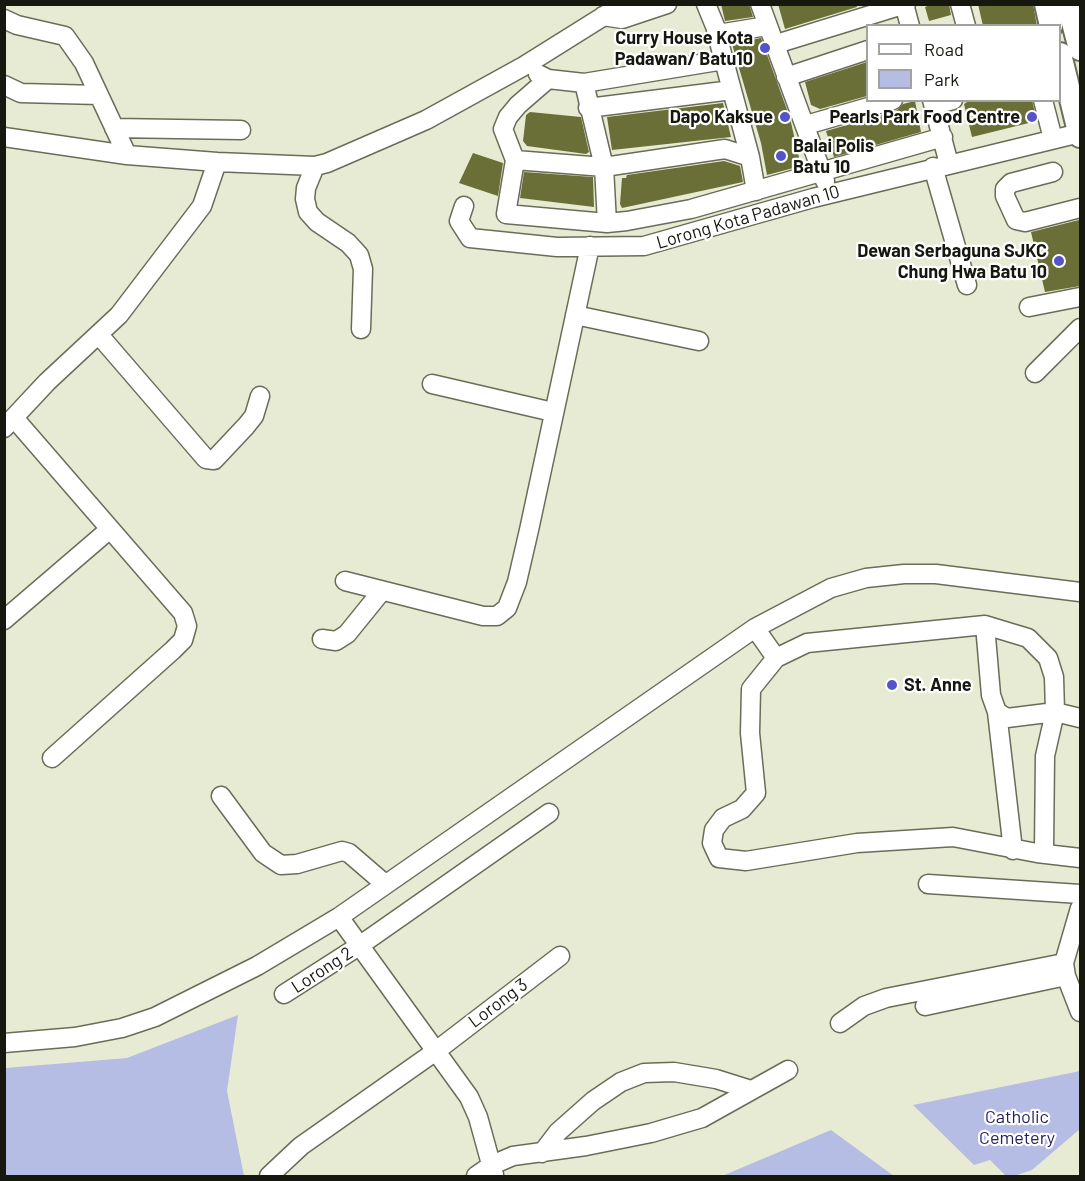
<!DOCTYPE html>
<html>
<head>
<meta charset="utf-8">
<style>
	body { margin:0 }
	#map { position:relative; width:1085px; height:1181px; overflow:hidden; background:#e8ebd4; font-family:Barlow,sans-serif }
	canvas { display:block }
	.frame { position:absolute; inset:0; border:6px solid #16170f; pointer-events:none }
	.legend { position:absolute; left:866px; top:24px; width:195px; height:78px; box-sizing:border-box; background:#fff; border:2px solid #a2a29f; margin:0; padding:8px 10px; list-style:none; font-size:18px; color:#16170f }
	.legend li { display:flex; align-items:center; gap:12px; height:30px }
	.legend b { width:30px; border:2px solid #a2a29f }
</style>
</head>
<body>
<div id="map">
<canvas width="1085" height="1181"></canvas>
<div class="frame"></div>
<ul class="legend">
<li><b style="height:8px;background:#fff"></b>Road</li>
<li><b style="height:16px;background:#b6bde5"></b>Park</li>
</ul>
</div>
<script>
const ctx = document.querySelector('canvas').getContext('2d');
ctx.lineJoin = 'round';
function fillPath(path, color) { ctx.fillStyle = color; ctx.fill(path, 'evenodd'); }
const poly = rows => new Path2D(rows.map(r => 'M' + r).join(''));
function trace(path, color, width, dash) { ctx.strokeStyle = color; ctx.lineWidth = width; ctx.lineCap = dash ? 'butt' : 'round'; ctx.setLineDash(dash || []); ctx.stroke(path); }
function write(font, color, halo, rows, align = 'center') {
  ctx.font = font + ' Barlow,sans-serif'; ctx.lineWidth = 4.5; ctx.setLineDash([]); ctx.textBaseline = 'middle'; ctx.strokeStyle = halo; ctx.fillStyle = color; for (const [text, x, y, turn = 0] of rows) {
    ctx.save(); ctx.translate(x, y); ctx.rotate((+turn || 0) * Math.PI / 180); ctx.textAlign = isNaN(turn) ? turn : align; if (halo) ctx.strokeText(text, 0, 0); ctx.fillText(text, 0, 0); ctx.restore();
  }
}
fillPath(poly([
	[238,1015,227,1091,244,1176,5,1176,5,1068,127,1058],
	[1080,1071,1080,1129,1032,1170,1014,1176,1006,1176,990,1160,974,1165,913,1105],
	[831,1130,894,1176,722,1176]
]), '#b6bde5');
fillPath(poly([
	[721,4,749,4,753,17,725,21],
	[778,4,856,4,857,7,785,29],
	[933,4,949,4,951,15,929,21,925,7],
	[978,4,1033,4,1037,26,983,26],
	[761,38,790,118,801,166,767,175,761,143,732,44],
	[867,62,867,96,820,109,811,105,805,82],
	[970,100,1032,100,1037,121,972,137,964,104],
	[915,101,921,132,834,157,826,131,896,111,903,104],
	[723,103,731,137,612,150,607,117],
	[530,112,581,117,589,152,586,154,527,146,523,141,526,115],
	[473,153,503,163,498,196,459,183],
	[724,161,740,166,743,182,622,208,620,204,622,178,626,178,627,175],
	[524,172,593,177,594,207,520,198],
	[1079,220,1080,286,1045,292,1031,232]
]), '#6a6f37');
const minor = poly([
	[706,4,717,31,724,33,767,26],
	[760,4,825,181],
	[904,4,910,26],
	[960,4,966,26],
	[603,16,622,19,667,4],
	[4,19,17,25,65,36,84,63,127,155],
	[716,31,750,157],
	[773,45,906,4],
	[538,74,548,79,584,83,604,167,607,223],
	[786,77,868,50],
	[548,79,518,105,508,117,503,129,515,160,506,214,607,223,627,221,691,209,943,137],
	[584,83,724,60],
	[4,85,21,93,99,95],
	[932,100,949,164],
	[1043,100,1053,139],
	[934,105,953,100],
	[588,108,732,90],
	[806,125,893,100],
	[114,128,241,130],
	[4,137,127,155,217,162],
	[515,160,604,167,725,149,750,157,756,191],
	[315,166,306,188,305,199,308,212,317,222,348,243,359,255,363,269,361,329],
	[933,167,967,285],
	[1053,172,1011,183,1005,189,1005,196,1016,220,1025,222,1080,208],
	[464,206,459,221,470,238,557,247,644,246,813,198,1080,133],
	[1029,307,1080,297],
	[575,315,699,341],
	[99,335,206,459,214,460,246,426,254,416,260,396],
	[1035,373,1080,328],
	[432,384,553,412],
	[14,418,183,613,187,626,183,640,173,650,52,758],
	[4,428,47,382,119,315,202,206,217,162,315,166,327,163,426,120,524,66,623,4],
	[345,581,483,616,497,616,507,608,517,582,529,530,590,246],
	[4,620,110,529],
	[985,625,1028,638,1048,658,1054,677,1055,712,1045,756,1044,849,1037,853,953,837,857,843,746,861,719,858,712,843,714,830,723,818,742,809,756,793,750,733,751,689,776,658,807,643,985,625],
	[985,625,991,695,997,712,1007,718,1055,712,1080,718],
	[755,628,776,658],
	[322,639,336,641,347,634,381,592],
	[997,712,1013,850],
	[221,796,263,853,281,865,297,864,342,851,349,853,385,884],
	[1037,853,1080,858],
	[928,884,1080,894],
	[1080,908,1064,963,1066,976,1080,1012],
	[339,917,469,1097,478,1117,494,1175],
	[284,994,359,946,549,813],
	[925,1006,1066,976],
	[840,1023,864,1006,886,998,1064,963],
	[4,1043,75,1037,122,1028,155,1017,257,966,339,917,755,628,831,588,866,578,904,574,936,574,1080,592],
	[542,1153,558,1132,593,1101,621,1082,644,1073,674,1072,716,1079,751,1090],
	[269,1176,301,1146,436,1051,560,956],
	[476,1176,492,1165,513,1156,586,1146,651,1133,702,1118,788,1070]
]);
const major = poly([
	[1046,4,1051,26],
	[1068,4,1080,49],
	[1060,54,1080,136]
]);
trace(minor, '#6a6c58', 21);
trace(major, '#6a6c58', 26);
trace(minor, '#fff', 18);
trace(major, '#fff', 22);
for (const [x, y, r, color] of [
	[765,48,6,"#5353ca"],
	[785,117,6,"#5353ca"],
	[1032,117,6,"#5353ca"],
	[781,156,6,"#5353ca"],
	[1059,261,6,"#5353ca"],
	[892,685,6,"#5353ca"]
]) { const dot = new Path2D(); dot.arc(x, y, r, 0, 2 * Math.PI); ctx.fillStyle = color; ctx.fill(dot); trace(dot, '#fff', 2); }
write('bold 18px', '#16170f', '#fff', [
	["Curry House Kota",753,38],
	["Padawan/ Batu10",753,59],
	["Dapo Kaksue",773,117],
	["Pearls Park Food Centre",1020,117],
	["Balai Polis",793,146,"left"],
	["Batu 10",793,167,"left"],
	["Dewan Serbaguna SJKC",1047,251],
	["Chung Hwa Batu 10",1047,272],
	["St. Anne",904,685,"left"]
], 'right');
write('18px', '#16170f', '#fff', [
	["Lorong Kota Padawan 10",748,217,-16],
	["Lorong 2",322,970,-33],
	["Lorong 3",498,1003,-37]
]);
write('18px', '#201e5d', '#fff', [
	["Catholic",1017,1117],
	["Cemetery",1017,1138]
]);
</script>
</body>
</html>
